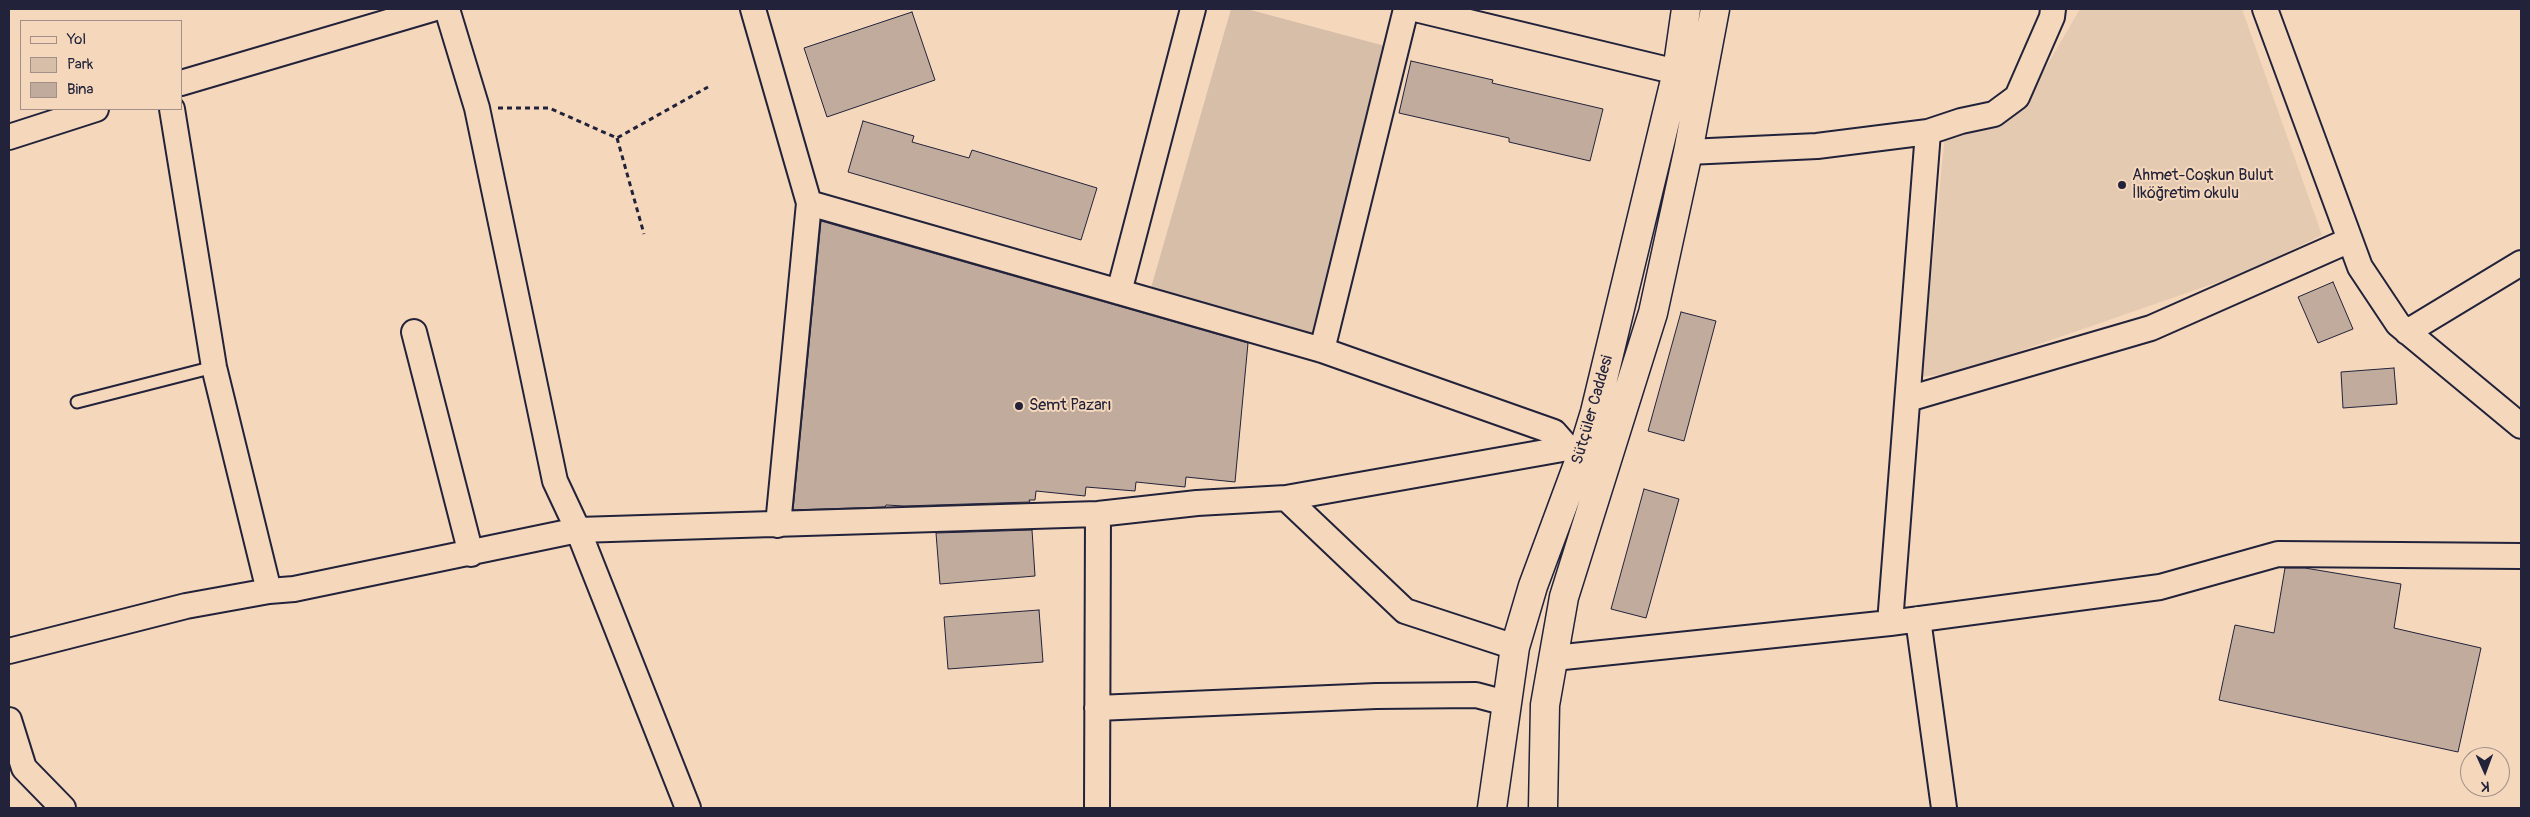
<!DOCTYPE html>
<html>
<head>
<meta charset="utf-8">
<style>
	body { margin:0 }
	#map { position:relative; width:2530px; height:817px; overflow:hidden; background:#f5d8bc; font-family:Pangolin,sans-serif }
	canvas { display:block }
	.frame { position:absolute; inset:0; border:10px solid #22223b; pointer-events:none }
	.legend { position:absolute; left:20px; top:20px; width:162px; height:90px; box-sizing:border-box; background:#f5d8bc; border:1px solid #a18f88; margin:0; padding:6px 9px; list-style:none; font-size:15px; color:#22223b }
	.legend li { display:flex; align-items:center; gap:10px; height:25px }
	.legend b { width:25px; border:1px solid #a18f88 }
	.north { position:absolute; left:2460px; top:747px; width:50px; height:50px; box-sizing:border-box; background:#f5d8bc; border:1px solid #a18f88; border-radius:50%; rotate:178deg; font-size:14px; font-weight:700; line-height:20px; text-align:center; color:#22223b }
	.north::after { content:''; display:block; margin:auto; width:18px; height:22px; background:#22223b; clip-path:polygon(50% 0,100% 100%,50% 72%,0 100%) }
</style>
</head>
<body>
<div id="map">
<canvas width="2530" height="817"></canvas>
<div class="frame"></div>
<ul class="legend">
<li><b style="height:6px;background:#f5d8bc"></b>Yol</li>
<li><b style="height:14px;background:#d6bea9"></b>Park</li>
<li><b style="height:14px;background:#c1ab9c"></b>Bina</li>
</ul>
<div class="north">K</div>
</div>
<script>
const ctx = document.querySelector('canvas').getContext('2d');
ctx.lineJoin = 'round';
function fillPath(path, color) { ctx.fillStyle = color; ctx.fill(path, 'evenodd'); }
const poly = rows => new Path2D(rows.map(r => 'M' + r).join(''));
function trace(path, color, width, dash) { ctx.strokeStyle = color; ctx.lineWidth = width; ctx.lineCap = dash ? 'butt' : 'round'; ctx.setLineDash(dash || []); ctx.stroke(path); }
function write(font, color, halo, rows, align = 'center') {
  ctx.font = font + ' Pangolin,sans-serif'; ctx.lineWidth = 4; ctx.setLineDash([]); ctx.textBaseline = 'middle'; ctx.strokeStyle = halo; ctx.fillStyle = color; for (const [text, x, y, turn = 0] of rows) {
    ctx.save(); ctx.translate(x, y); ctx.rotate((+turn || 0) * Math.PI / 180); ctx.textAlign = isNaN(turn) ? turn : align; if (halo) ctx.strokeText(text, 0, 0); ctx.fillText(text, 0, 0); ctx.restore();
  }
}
fillPath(poly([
	[2080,9,2242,9,2322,235,2247,272,1959,372,1921,377,1945,134,2023,106]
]), '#e5cab2');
fillPath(poly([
	[1231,9,1247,9,1385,46,1312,339,1149,295]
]), '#d6bea9');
const building = poly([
	[912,12,935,80,827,117,804,48,912,12],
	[1411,61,1493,80,1492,83,1603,109,1590,161,1509,142,1509,138,1399,113,1411,61],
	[863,121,914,136,912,142,969,158,972,150,1097,188,1081,240,848,172,863,121],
	[821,221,1248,343,1235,482,1186,477,1185,487,1136,482,1135,491,1086,487,1085,496,1036,491,1035,500,1029,500,1030,502,904,506,886,505,885,507,793,510,821,221],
	[2333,282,2353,329,2318,343,2298,297,2333,282],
	[1681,312,1716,321,1684,441,1648,431,1681,312],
	[2394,368,2397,404,2343,408,2341,372,2394,368],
	[1644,489,1679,499,1646,618,1611,609,1644,489],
	[1032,530,1035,576,940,584,936,533,1032,530],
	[2285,568,2305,568,2401,584,2394,628,2481,648,2458,752,2219,700,2235,625,2274,633,2285,568],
	[1039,610,1043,662,948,669,944,617,1039,610]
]);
fillPath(building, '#c1ab9c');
trace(building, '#22223b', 1);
const service = poly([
	[77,402,214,367]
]);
const minor = poly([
	[447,9,477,108,555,481,578,530,688,808],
	[753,9,809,203,778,525],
	[1415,9,1677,72],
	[2265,9,2360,267,2398,324,2521,426],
	[181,83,432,9],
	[172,109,214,367,269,591],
	[9,137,96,109],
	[1688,152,1817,146,1928,132,1961,121,1994,114,2017,97,2052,17,2053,9],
	[809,203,1322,350,1554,432,1568,448],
	[1119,292,1193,9],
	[414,332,471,554],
	[2407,332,2521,263],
	[1322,350,1406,9],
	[1908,399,2151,328,2350,240],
	[1286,498,1405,611,1515,647],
	[1918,619,1944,808],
	[1890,623,1928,132],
	[9,651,186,606,269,591,294,589,578,530,1098,514,1197,503,1286,498,1568,448,1583,451],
	[1554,658,1890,623,2160,587,2278,554,2521,556],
	[1097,708,1376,696,1476,695,1506,703],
	[9,720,24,768,63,808],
	[1097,808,1098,514]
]);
const primary = poly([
	[1492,808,1515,647,1533,586,1583,451,1595,412,1677,72,1686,9],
	[1543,808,1545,705,1564,597,1653,313,1688,152,1715,9]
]);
trace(service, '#22223b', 15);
trace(minor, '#22223b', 28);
trace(primary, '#22223b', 31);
trace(poly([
	[498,108,549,108,617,138,708,87],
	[617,138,644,234]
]), '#22223b', 3, [5, 4]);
trace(service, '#f5d8bc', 11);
trace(minor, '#f5d8bc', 24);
trace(primary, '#f5d8bc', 28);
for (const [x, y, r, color] of [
	[2122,185,5,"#22223b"],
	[1019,406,5,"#22223b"]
]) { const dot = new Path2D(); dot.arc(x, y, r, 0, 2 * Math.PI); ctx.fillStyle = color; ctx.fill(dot); trace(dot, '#f5d8bc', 2); }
write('16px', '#22223b', '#f5d8bc', [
	["Ahmet-Coşkun Bulut",2132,176],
	["İlköğretim okulu",2132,194],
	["Semt Pazarı",1029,406]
], 'left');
write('16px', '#22223b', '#f5d8bc', [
	["Sütçüler Caddesi",1593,410,-74]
]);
</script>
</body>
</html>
